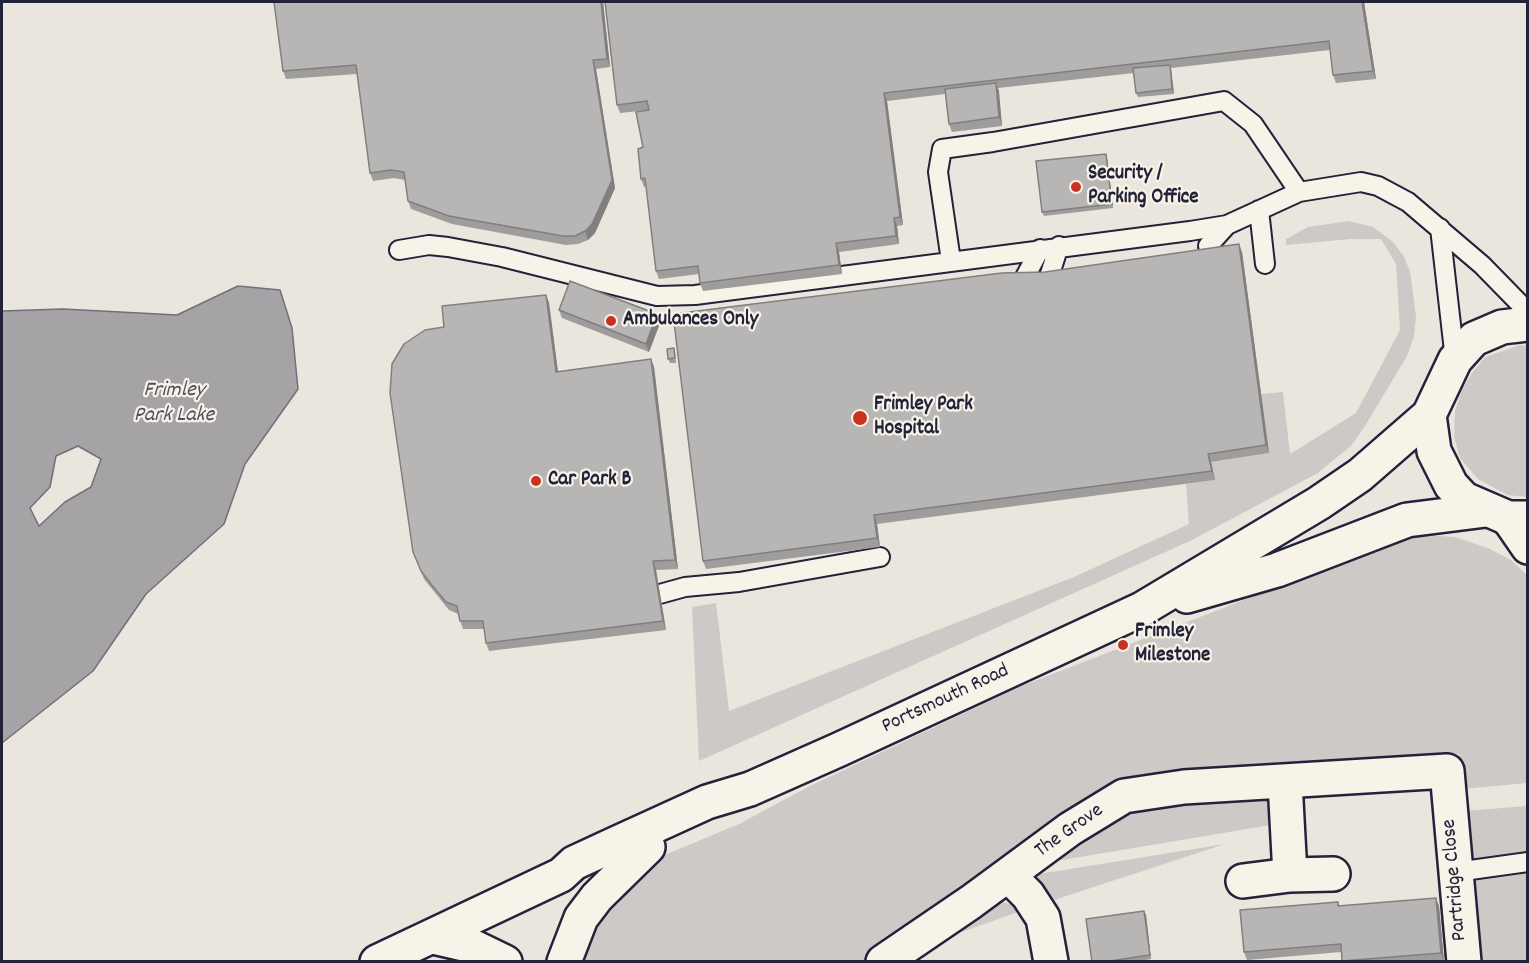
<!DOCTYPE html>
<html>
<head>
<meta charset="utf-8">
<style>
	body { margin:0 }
	#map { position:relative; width:1529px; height:963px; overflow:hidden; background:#eae6de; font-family:Dekko,sans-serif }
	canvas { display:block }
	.frame { position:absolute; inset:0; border:3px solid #22223b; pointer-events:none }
</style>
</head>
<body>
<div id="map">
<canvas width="1529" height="963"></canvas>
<div class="frame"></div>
</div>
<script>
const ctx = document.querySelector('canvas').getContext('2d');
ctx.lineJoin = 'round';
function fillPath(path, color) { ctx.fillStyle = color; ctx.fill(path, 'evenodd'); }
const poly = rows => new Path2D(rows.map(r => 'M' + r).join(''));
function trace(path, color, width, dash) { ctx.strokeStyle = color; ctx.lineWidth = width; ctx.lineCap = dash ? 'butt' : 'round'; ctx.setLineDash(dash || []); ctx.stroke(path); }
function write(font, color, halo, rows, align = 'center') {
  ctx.font = font + ' Dekko,sans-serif'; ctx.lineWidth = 4.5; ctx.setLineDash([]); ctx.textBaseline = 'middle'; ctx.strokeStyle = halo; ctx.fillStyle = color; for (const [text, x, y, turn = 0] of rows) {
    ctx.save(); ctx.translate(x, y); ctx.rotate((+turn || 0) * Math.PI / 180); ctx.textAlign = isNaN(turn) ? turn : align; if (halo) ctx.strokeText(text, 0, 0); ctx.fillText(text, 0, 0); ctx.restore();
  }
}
fillPath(poly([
	[1349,221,1373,227,1393,242,1403,255,1410,271,1416,316,1414,336,1407,356,1365,426,1351,446,1337,457,1318,473,1190,541,699,761,692,607,716,603,729,711,1074,577,1189,524,1186,484,1214,480,1211,462,1269,453,1261,394,1283,392,1290,454,1356,413,1400,330,1396,264,1381,239,1351,239,1286,245,1286,239,1308,227],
	[1520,345,1527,346,1527,497,1507,495,1478,479,1460,458,1454,437,1455,411,1462,390,1472,373,1485,357],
	[1440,536,1455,537,1490,549,1511,560,1527,575,1527,783,1463,789,1459,754,1132,777,1120,780,864,961,583,961,593,939,583,939,643,864,739,824,808,787,1019,687,1306,576,1414,537],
	[1269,798,1271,825,1044,863,1136,806],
	[1527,806,1527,961,1483,961,1464,811],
	[1225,844,1048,902,1037,883,1039,874],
	[995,899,1012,905,1018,912,931,943]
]), '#cdc9c6');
const water = poly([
	[238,286,280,290,292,328,298,389,245,464,224,524,146,594,93,671,2,743,2,311,63,309,177,315,238,286],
	[78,446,101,459,91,487,65,502,39,526,30,508,50,487,56,456,78,446]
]);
fillPath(water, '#a6a3a6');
trace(water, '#716f7b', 1.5);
const lane = poly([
	[1259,210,1265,264],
	[1440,228,1455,360],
	[1208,246,1227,225],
	[399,250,429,245,448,247,502,257,657,296,695,295,1190,231,1227,225,1299,192,1361,182,1378,186,1408,202,1482,265,1528,312],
	[951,261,938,172,942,149,993,142,1224,101,1253,124,1299,192],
	[1040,291,1048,280,1059,246],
	[1017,292,1040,249],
	[638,600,685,587,739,582,880,557],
	[1456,872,1528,862]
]);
const street = poly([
	[1285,782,1290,875],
	[1008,875,1028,895,1043,918,1051,962],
	[1243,881,1290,875,1333,874],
	[883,962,971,902,1070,829,1124,796,1184,787,1447,771,1464,962]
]);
const secondary = poly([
	[1508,518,1528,547],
	[433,937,472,946,505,962],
	[564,962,581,918,597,897,648,847]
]);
const primary = poly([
	[1528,324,1502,327,1474,339,1455,360,1429,415,1434,451,1451,485,1464,499,1508,518,1528,518],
	[1187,596,1277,570,1407,520,1486,510],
	[377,962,561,875,574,863,615,844,707,802,750,789,838,750,1142,609,1319,503,1360,475,1429,415]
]);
trace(lane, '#22223b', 22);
trace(street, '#22223b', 38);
trace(secondary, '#22223b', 38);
trace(primary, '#22223b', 38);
trace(lane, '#f7f3e8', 18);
trace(street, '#f7f3e8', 33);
trace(secondary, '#f7f3e8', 33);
trace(primary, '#f7f3e8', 33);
fillPath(poly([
	[274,2,603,2,610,67,596,69,615,188,595,233,588,240,578,244,566,245,452,224,411,209,408,201,405,180,394,178,373,181,370,173,357,74,286,79,283,71],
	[1364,2,1376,79,1336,83,1333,75,1330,50,1171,68,1174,94,1138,97,1136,93,1134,73,998,88,1002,126,952,132,949,124,945,94,887,101,903,225,897,226,899,244,839,252,842,274,703,291,700,283,699,274,659,279,656,271,646,186,644,187,641,179,643,147,649,110,620,113,617,105],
	[1106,154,1107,158,1113,208,1044,216,1042,212],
	[1242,252,1269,453,1211,462,1215,480,877,524,880,547,706,569,703,561,1045,272],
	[546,295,549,303,558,372,651,359,654,367,678,569,656,570,666,630,489,651,486,643,484,629,463,629,458,614,449,610,424,579,413,552,444,327],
	[559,310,660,323,649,352,562,318],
	[675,352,676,363,670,363,668,359],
	[1338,902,1339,905,1439,906,1444,961,1342,962,1341,952,1247,960,1244,952],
	[1144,911,1146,915,1151,959,1136,962,1092,962]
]), '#9e9d9c');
fillPath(poly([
	[601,2,603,2,610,67,607,59],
	[1362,2,1364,2,1376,79,1373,71],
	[593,60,596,69,615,188,595,233,588,240,585,231],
	[1170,65,1171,69,1174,94,1172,89],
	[996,83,999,91,1002,126,999,117],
	[884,93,887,101,903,225,900,217],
	[1106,154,1107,158,1113,208,1112,204],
	[894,218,897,226,899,244,896,236],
	[836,243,839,252,842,274,839,265],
	[1239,244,1242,252,1269,453,1266,445],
	[546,295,549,303,559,380,556,372],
	[657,314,660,323,649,352,646,344],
	[651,359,654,367,678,569,675,560],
	[1208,454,1211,462,1215,480,1212,471],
	[874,515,877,524,880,547,877,538],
	[653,561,656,570,666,630,663,621],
	[1436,898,1439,906,1444,961,1441,953],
	[1144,911,1146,915,1151,959,1150,955]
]), '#817f7f');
const building = poly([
	[274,2,601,2,607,59,593,60,612,180,592,224,585,231,575,236,563,236,449,216,408,201,404,172,391,170,370,173,356,65,283,71,274,2],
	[605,2,1362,2,1373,71,1333,75,1329,41,884,93,900,217,894,218,896,236,836,243,839,265,700,283,698,266,656,271,645,178,641,179,638,149,643,147,636,112,649,110,647,101,617,105,605,2],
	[1170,65,1172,89,1136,93,1133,68,1170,65],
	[996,83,999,117,949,124,945,89,996,83],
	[1106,154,1112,204,1042,212,1036,161,1106,154],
	[1239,244,1266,445,1208,454,1212,471,874,515,877,538,703,561,673,314,1002,273,1045,272,1239,244],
	[570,281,657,314,646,344,559,310,570,281],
	[546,295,556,372,651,359,675,560,653,561,663,621,486,643,483,621,460,621,457,606,446,602,431,584,421,571,413,552,390,393,392,364,404,344,425,330,444,327,442,306,546,295],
	[674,348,675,358,668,359,667,349,674,348],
	[1436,898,1441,953,1342,961,1341,944,1244,952,1240,910,1338,902,1338,906,1436,898],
	[1144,911,1150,955,1103,962,1092,962,1086,919,1144,911]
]);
fillPath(building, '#b8b6b5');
trace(building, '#817f7f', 1.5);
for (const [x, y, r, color] of [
	[1076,187,6,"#c8321e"],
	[611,321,6,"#c8321e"],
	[860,418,8,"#c8321e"],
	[536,481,6,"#c8321e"],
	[1123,645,6,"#c8321e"]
]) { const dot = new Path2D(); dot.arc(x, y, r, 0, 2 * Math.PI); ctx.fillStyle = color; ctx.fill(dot); trace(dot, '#f7f3e8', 2); }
write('bold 21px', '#22223b', '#f7f3e8', [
	["Security /",1088,175],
	["Parking Office",1088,199],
	["Ambulances Only",623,321],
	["Frimley Park",874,406],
	["Hospital",874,430],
	["Car Park B",548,481],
	["Frimley",1135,633],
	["Milestone",1135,657]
], 'left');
write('21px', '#22223b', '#f7f3e8', [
	["Portsmouth Road",946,700,-25],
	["The Grove",1070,832,-35],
	["Partridge Close",1456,880,-95]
]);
write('italic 22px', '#504f60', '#f7f3e8', [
	["Frimley",174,392],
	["Park Lake",174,417]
]);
</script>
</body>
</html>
